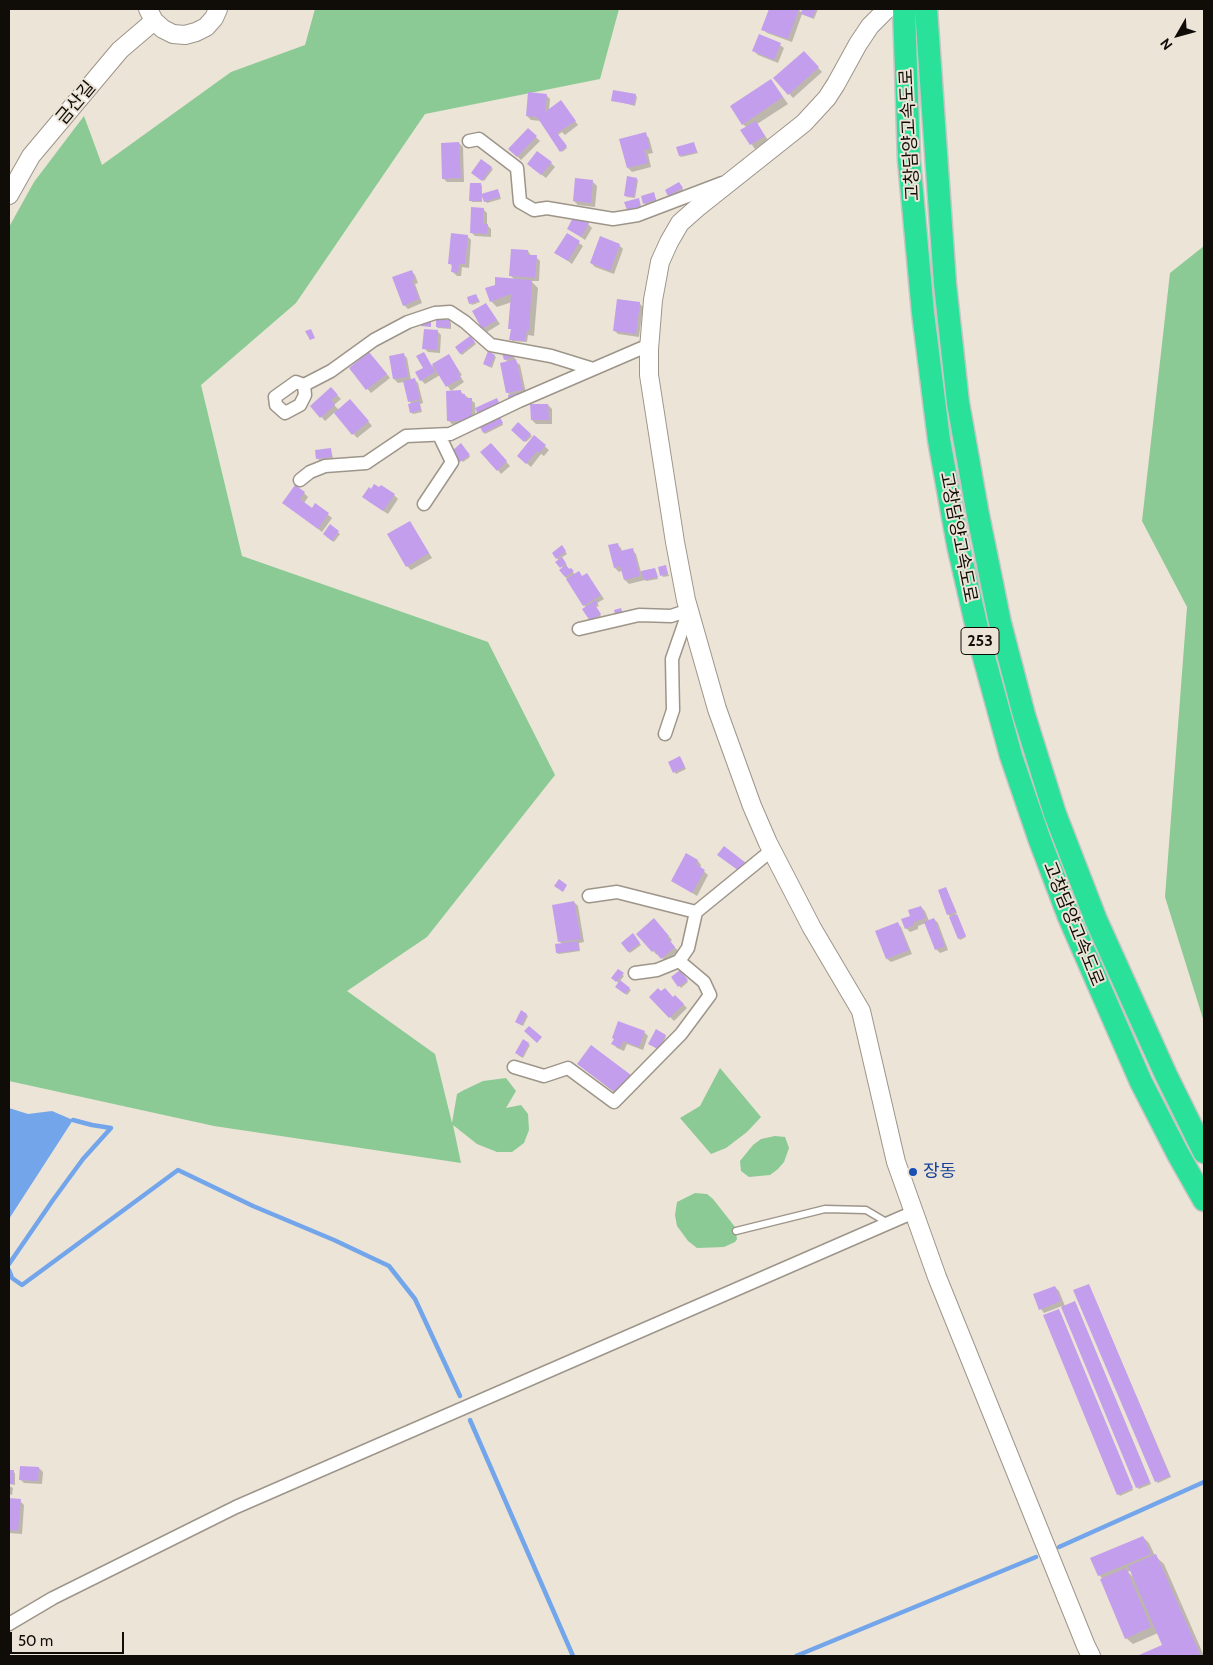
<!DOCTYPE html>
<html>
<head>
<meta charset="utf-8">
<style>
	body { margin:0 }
	#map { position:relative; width:1213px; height:1665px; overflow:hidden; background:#ece4d7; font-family:Cabin,sans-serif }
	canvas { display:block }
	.frame { position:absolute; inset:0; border:10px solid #100d09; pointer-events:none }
	.north { position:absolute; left:1153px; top:10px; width:50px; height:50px; -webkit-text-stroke:4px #ece4d7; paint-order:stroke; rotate:232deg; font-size:14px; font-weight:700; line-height:20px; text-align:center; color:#100d09 }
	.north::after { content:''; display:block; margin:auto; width:18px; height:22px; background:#100d09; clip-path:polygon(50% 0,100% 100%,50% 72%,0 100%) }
	.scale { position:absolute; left:10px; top:1632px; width:114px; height:22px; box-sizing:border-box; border:2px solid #100d09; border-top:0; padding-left:6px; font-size:15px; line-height:18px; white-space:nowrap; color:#100d09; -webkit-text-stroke:4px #ece4d7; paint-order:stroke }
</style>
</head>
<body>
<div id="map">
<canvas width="1213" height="1665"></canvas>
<div class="frame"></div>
<div class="north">N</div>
<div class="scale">50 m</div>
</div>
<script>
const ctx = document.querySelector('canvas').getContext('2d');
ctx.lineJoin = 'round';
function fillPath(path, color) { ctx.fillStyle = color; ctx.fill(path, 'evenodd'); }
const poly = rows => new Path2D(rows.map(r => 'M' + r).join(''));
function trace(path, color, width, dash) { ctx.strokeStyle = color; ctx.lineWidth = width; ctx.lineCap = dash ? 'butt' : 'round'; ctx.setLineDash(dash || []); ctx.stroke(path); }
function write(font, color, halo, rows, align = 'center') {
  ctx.font = font + ' Cabin,"Noto Sans KR",sans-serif'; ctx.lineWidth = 4; ctx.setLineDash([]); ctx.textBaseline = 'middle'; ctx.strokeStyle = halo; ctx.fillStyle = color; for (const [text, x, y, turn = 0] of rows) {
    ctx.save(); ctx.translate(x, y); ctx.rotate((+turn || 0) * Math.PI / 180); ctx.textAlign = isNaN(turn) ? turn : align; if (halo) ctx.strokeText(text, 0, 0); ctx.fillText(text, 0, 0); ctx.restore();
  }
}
fillPath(poly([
	[315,9,619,9,600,79,425,114,296,303,201,385,242,556,488,642,555,775,427,937,347,991,435,1054,452,1123,457,1094,462,1091,483,1081,506,1078,516,1091,506,1108,521,1105,528,1114,529,1130,524,1143,512,1152,497,1152,477,1144,453,1125,461,1163,214,1126,9,1081,9,227,34,182,84,116,102,165,231,72,305,45],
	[1204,246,1204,1022,1165,897,1187,607,1142,521,1170,273],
	[720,1068,761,1117,747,1132,726,1148,711,1154,680,1118,700,1106],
	[775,1136,785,1137,789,1148,784,1162,778,1169,770,1175,749,1177,741,1171,740,1161,753,1145,761,1139],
	[695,1193,707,1194,713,1199,735,1227,737,1239,735,1242,724,1247,697,1248,688,1241,677,1226,675,1215,677,1202]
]), '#8bca94');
fillPath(poly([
	[9,1108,28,1114,52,1111,73,1120,9,1219]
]), '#73a5eb');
fillPath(poly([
	[770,9,798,9,802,13,803,9,818,9,814,19,802,14,792,42,767,33,763,29],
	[780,45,784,48,778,63,758,55,754,51],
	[804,52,822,72,793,98,775,78],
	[771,80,788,104,757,124,768,140,755,149,742,131,747,128,743,124],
	[546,95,550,99,549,110,564,106,578,125,565,135,562,132,558,135,567,148,562,152,541,121,531,120,527,116],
	[635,95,637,97,635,106,613,100],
	[528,130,540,141,521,160,510,149],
	[645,134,649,138,653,153,648,154,651,167,632,172,628,168],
	[459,143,463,147,464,182,447,182,443,178],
	[694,144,698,153,681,157,680,156],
	[551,163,555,167,546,178,532,168],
	[491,168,493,169,484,181,474,174],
	[636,179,638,180,635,198,627,197,625,195],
	[593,182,597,186,595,207,578,205,574,201],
	[481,184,482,186,482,202,472,202,471,200],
	[681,185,683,190,671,197,669,195],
	[499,192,501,199,487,203,485,201],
	[654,194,657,202,646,205,642,197],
	[483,209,487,213,487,225,491,229,491,237,475,236,471,232],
	[588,224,592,228,585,240,568,228],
	[567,234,583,246,572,264,556,252],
	[467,236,471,240,469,268,462,267,461,276,457,276,453,272,453,267,450,264],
	[619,245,623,249,614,274,595,267,591,263],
	[528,251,532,257,536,257,540,261,539,281,531,281,538,288,534,336,528,335,527,342,512,341,511,339,512,302,497,307,491,301,515,280,511,276],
	[411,271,415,275,418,283,415,284,422,303,408,309,404,305],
	[476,295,480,302,472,305,470,303],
	[639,303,643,307,639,337,618,334,614,330],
	[486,304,500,324,487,332,483,328],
	[450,321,451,323,451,329,438,328,437,327],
	[437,331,441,335,440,353,428,352,424,348],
	[470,337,476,344,462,355,456,348],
	[423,353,432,366,449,356,462,375,460,376,464,382,451,391,440,375,425,384,421,380,424,368],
	[489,353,496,357,492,368,484,364],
	[514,353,515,361,520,365,526,393,511,396,507,392,508,362,505,359],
	[403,354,407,358,411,380,414,379,418,383,423,403,420,404,422,412,413,414,411,412,412,404,409,401,404,382,398,383,394,379],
	[373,357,390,378,371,393,350,369],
	[461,392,475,403,476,424,452,424,448,420],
	[335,393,341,399,334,405,339,410,354,404,372,426,357,438,335,412,325,421,312,406],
	[548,405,552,409,552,424,536,424,532,420],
	[500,418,503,425,485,434,484,432],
	[518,424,532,436,526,442,513,430],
	[534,437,549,450,544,456,541,454,531,467,523,460],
	[461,445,470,457,463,462,454,451],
	[494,448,510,466,501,474,498,470],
	[331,450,333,458,319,460,318,458],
	[304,493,308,497,304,503,312,509,316,505,332,518,322,532,284,503],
	[394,495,398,499,388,514,368,501],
	[410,522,432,558,411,570,407,566],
	[330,526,340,534,334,542,326,536],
	[617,544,621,548,622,552,632,550,636,554,641,572,655,569,658,579,646,581,645,580,629,584,625,580,623,570,619,572,615,568],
	[564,549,567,554,561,558,567,565,566,566,576,575,583,577,587,574,604,599,597,603,599,606,596,607,601,616,592,621,586,608,561,570,563,569,557,558],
	[665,566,669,576,663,577,659,568],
	[681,759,686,769,676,774,669,763],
	[686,855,698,861,701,865,700,868,708,875,697,896,672,880],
	[946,888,957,913,955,914,958,917,966,937,960,940,951,918,948,914],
	[574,902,578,906,584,942,579,943,580,951,559,954,557,953,562,944,560,942],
	[921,907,925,911,929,921,934,919,938,923,948,950,940,953,936,949,926,923,918,926,918,929,910,932,906,928,912,917],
	[897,923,901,927,912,954,891,962,887,959],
	[658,924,672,940,670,942,678,951,666,962,658,953,657,955,653,951],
	[633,935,641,945,630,953,623,943],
	[618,971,624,976,620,981,631,990,627,995,616,986,619,983,612,978],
	[680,972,688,982,681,988,673,977],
	[675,996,687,1008,674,1021,650,997,673,998],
	[522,1012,528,1016,523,1026,518,1023],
	[644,1032,648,1036,643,1050,627,1044,624,1051,617,1048,613,1044],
	[665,1036,666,1037,659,1050,651,1045],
	[523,1041,530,1045,523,1058,518,1055],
	[578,1064,630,1076,636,1082,623,1099],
	[1089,1285,1171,1477,1158,1483,1156,1481],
	[1055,1287,1059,1291,1065,1306,1076,1304,1151,1484,1139,1489,1137,1487,1062,1306,1044,1313,1041,1309],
	[1060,1312,1133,1490,1120,1496,1118,1494],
	[39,1468,43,1472,42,1484,24,1483,20,1479],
	[9,1471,15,1473,15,1485,9,1484],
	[9,1486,13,1488,12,1495,9,1494],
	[9,1499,20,1501,24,1505,22,1534,9,1533],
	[1143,1537,1149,1543,1155,1556,1164,1564,1204,1656,1141,1656,1163,1646,1158,1633,1133,1644,1126,1638,1103,1579,1099,1575],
	[1131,1570,1134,1578,1128,1572]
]), '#0003');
trace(poly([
	[9,1264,53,1200,83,1159,111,1128,92,1125,73,1120],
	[9,1270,12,1278,22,1285,178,1170,253,1206,334,1240,389,1266,415,1299,460,1396],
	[470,1420,573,1656],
	[1059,1547,1204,1482],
	[796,1656,1036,1557]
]), '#73a5eb', 4.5);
fillPath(poly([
	[769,9,799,9,788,39,761,30],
	[802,9,816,9,812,18,801,14],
	[759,34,781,43,774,60,752,51],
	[804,51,819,67,788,95,773,78],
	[771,79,783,97,742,125,730,106],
	[613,90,636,94,634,105,611,101],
	[528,92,547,94,545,112,561,100,576,121,557,133,567,146,560,152,537,117,526,116],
	[756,121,765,136,750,145,740,130],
	[528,128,537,136,517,157,508,149],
	[646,132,650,149,644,150,648,163,627,168,619,139],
	[459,142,461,178,442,179,441,143],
	[694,142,697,152,679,156,676,147],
	[537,151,552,162,541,175,527,164],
	[481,159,492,167,482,181,471,173],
	[627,176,637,178,634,197,624,196],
	[575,178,593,180,591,203,573,201],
	[679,182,683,188,668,196,665,190],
	[470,183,481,183,481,201,469,201],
	[498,189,500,197,484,202,481,194],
	[654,192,656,200,643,204,641,196],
	[639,198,641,207,627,210,624,202],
	[471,207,484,208,483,224,488,224,487,234,470,233],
	[575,214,589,223,581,237,567,229],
	[451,233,468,235,465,264,459,264,458,273,451,272,452,264,448,264],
	[567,233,580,241,568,261,554,253],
	[600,236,620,244,610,271,590,263],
	[511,249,528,250,528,255,537,255,535,278,509,276],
	[412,270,415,279,412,280,419,299,403,306,392,277],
	[495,277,532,280,529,330,527,330,525,341,509,340,511,329,508,329,511,294,490,302,485,288,495,285],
	[476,294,479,301,469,304,467,297],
	[617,299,640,302,636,334,613,331],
	[486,303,497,320,482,329,472,311],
	[436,319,450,320,450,328,436,327],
	[421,320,431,321,431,327,421,326],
	[311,329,315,338,310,340,305,331],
	[424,329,438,330,437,350,422,349],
	[470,336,475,342,460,354,455,347],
	[512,350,514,357,504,360,502,353],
	[488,351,495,355,490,367,483,364],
	[369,352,387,374,366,390,349,368],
	[424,352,435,372,420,381,415,372,423,368,416,356],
	[404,353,408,377,393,379,389,356],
	[449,354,459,371,458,372,461,378,446,387,432,364],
	[516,359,523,390,506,393,500,363],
	[415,378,420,399,408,402,403,381],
	[331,387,338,395,331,400,335,405,320,418,310,406],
	[461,390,461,394,465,394,465,398,472,398,472,421,447,421,446,391],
	[518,393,520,399,509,402,508,395],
	[497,398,501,407,479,417,475,408],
	[350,399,369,421,352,435,334,413],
	[419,401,421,410,410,413,408,404],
	[530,404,548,404,549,420,531,420],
	[499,415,503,423,483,433,479,425],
	[518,422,531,434,524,442,511,430],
	[534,435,546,445,539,453,537,451,526,464,517,456],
	[461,443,470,455,460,462,452,451],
	[491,443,507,461,497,471,480,452],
	[331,448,332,457,316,459,315,450],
	[374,484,379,487,381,485,395,494,383,511,362,497,369,487,371,489],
	[295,485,305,492,300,499,312,508,315,503,329,513,318,529,282,503],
	[410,521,429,553,406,567,387,534],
	[330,524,339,531,332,541,323,534],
	[618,543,620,551,633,548,640,576,624,580,620,566,614,568,608,545],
	[562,545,566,551,556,559,552,553],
	[562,557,566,563,560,568,555,562],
	[566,565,569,569,571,568,574,571,565,577,559,570],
	[666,565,668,574,660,576,658,567],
	[655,568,658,577,644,580,641,571],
	[579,571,582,576,587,573,601,595,583,606,566,579],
	[596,600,598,604,595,605,601,614,590,621,582,609],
	[621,608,623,615,616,618,614,610],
	[680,756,685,767,673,773,668,762],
	[724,846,746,863,739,871,717,855],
	[686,853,698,860,696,864,705,870,692,893,671,881],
	[559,879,567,885,563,892,554,886],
	[946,887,956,912,947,915,938,890],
	[574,901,581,939,558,942,552,905],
	[921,906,926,918,914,922,914,925,905,929,901,919,910,916,908,910],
	[957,914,966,936,958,939,949,917],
	[654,918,669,936,667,937,675,947,661,959,654,950,652,952,636,934],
	[934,918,945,946,935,950,924,922],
	[898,922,909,950,886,959,875,931],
	[633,933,640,943,628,952,621,943],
	[578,941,579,950,556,953,555,944],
	[618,969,624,973,616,982,611,978],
	[680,970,688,980,678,987,671,977],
	[620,980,630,988,625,994,615,987],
	[658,988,661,991,665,988,673,997,675,995,684,1004,669,1018,649,997],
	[521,1010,527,1014,521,1025,515,1022],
	[618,1021,645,1031,639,1047,623,1041,620,1048,611,1044,614,1039,612,1038],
	[529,1026,542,1037,537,1043,524,1031],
	[656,1029,666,1035,658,1049,648,1044],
	[523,1039,529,1043,522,1057,515,1053],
	[591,1045,631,1075,617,1094,577,1064],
	[1089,1284,1170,1476,1155,1482,1073,1290],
	[1055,1286,1061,1301,1039,1310,1033,1294],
	[1075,1301,1150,1482,1136,1488,1061,1307],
	[1059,1309,1133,1488,1117,1495,1043,1315],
	[20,1466,39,1467,38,1481,19,1480],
	[9,1470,14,1470,13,1484,9,1484],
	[9,1498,21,1499,18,1531,9,1530],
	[1143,1536,1151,1554,1098,1576,1090,1558],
	[1156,1554,1201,1656,1139,1656,1139,1655,1162,1645,1128,1566],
	[1126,1568,1151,1627,1125,1639,1100,1579]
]), '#c39eed');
const lane = poly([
	[736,1231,825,1209,866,1210,888,1223]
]);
const street = poly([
	[469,141,479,139,517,168,520,202,534,210,547,208,613,219,638,215,722,183],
	[304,385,305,395,300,405,285,413,276,405,275,397,296,382,304,385,331,371,374,340,408,322,435,313,450,312,465,322,491,345,551,356,593,369],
	[300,480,310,472,325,466,366,463,406,436,450,434,519,401,649,345],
	[424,504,452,462,439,435],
	[579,629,639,615,671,616,689,610],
	[665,734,673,710,672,659,689,610],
	[589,896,617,892,696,912,772,850],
	[635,973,657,970,679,961,688,948,696,912],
	[514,1067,544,1076,568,1068,614,1102,681,1034,710,995,704,982,679,961],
	[9,1624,53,1598,236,1507,914,1212]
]);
const secondary = poly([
	[148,9,154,21,163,29,173,34,185,35,196,32,206,27,214,18,218,9],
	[887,9,870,26,858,44,836,84,827,98,804,123,697,208,680,223,669,242,660,262,653,300,649,349,649,375,675,542,686,600,717,709,752,806,768,843,812,928,861,1011,896,1162,937,1277,1086,1646,1091,1656],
	[9,195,31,156,120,50,154,21]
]);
const highway = poly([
	[904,9,909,160,923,313,939,440,958,545,982,650,1011,756,1039,838,1069,917,1141,1082,1178,1154,1204,1200],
	[926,9,945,284,958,403,978,515,1000,623,1024,715,1055,814,1096,920,1166,1075,1204,1152]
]);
trace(lane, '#9d9589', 9);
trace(street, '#9d9589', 15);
trace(secondary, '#9d9589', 20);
trace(highway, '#c6c5c4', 25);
trace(lane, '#fff', 6);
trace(street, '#fff', 12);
trace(secondary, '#fff', 18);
trace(highway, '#2ae199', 22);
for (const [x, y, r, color] of [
	[913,1172,5,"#1a4fb4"]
]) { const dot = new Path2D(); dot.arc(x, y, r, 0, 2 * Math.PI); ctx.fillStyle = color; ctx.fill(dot); trace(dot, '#ece4d7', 2); }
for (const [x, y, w] of [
	[980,641,38]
]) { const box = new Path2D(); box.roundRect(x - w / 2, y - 13.5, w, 27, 4); ctx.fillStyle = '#ece4d7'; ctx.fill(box); trace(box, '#100d09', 1); }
write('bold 16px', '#100d09', null, [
	["253",980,641]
]);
write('18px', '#100d09', '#ece4d7', [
	["금산길",76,103,-50],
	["고창담양고속도로",910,135,-93],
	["고창담양고속도로",958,537,79],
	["고창담양고속도로",1073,924,68]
]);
write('18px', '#164399', '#ece4d7', [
	["장동",923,1172]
], 'left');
</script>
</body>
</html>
